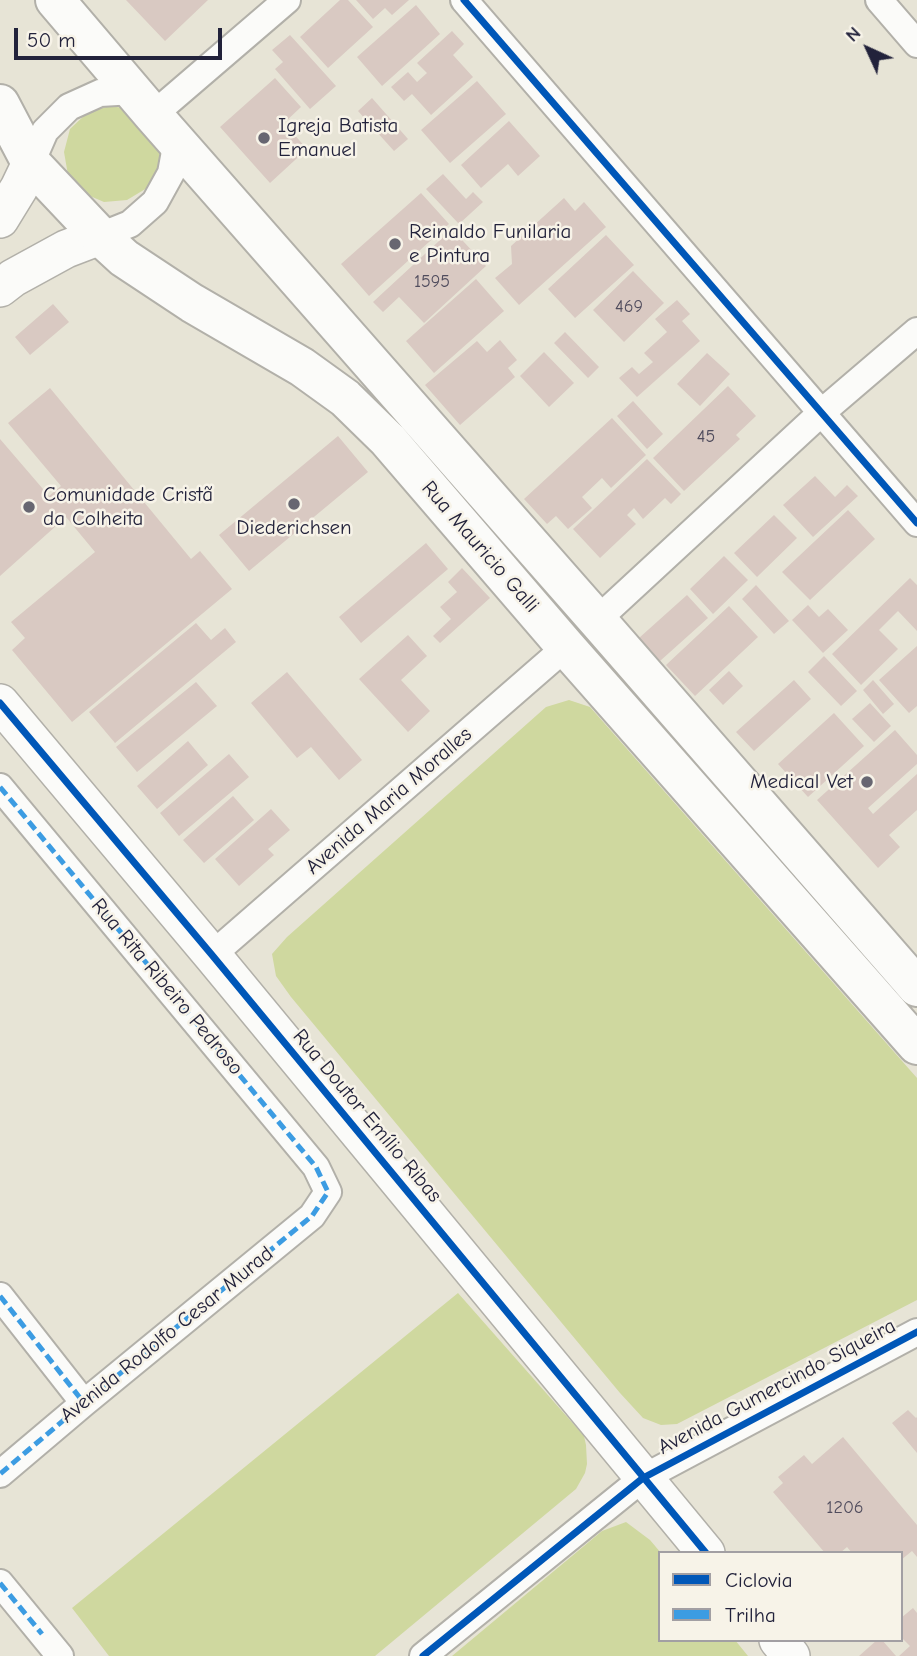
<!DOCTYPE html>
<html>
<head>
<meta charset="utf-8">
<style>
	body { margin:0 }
	#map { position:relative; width:917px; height:1656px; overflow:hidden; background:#e7e4d6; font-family:"Comic Neue",sans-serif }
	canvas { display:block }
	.legend { position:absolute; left:658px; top:1551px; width:245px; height:91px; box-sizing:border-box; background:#f7f3e8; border:2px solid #a29fa3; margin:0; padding:9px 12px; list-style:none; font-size:21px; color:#22223b }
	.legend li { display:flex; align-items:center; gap:14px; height:35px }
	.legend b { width:35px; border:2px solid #a29fa3 }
	.north { position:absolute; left:833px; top:14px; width:70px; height:70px; -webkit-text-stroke:5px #f7f3e8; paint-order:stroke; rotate:315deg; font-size:19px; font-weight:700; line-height:28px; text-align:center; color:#22223b }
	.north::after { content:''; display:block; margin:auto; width:24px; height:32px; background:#22223b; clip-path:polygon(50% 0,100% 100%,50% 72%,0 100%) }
	.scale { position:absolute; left:14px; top:28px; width:208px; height:32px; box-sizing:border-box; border:4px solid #22223b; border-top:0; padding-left:9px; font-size:21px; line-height:24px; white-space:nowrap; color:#22223b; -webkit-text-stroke:5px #f7f3e8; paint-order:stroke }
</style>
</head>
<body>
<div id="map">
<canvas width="917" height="1656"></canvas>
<ul class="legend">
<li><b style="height:9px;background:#0057b8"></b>Ciclovia</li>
<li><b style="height:9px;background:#3c9ce2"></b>Trilha</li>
</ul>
<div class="north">N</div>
<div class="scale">50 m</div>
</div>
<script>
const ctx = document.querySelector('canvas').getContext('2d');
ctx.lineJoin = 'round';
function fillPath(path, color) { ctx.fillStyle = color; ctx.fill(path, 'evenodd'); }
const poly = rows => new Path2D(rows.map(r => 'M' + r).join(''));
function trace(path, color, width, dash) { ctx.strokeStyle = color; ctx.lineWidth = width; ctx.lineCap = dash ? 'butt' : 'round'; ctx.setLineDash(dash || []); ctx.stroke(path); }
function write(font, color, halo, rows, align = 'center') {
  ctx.font = font + ' "Comic Neue",sans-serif'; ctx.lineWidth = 5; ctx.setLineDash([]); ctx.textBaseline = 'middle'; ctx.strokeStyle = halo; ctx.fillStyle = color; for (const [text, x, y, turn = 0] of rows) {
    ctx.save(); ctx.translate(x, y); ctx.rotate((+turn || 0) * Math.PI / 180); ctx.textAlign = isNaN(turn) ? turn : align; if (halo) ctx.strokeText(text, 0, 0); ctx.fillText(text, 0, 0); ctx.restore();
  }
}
fillPath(poly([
	[109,106,132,109,160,144,159,167,147,188,127,200,104,202,83,193,68,175,64,152,70,129,87,113],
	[569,700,590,707,917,1078,917,1300,677,1424,661,1425,643,1418,620,1393,291,997,276,976,272,954,287,937,546,707],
	[458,1293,584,1436,586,1445,587,1464,585,1473,576,1489,375,1656,109,1656,72,1608],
	[626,1522,650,1540,661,1553,660,1640,735,1640,748,1656,452,1656,602,1531]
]), '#cfd89f');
fillPath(poly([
	[126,0,208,0,165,41],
	[340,0,348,0,373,27,328,68,300,37],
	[356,0,409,0,392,15,385,8,373,19],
	[416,5,440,34,382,86,357,57],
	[452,31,464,44,453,55,473,77,431,115,412,94,404,101,391,87,408,72,417,82,427,73,417,63],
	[290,35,336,86,310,109,275,69,283,62,272,50],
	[275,78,301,107,284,123,307,149,270,183,220,127],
	[477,81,506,114,450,163,421,130],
	[372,98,408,139,394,151,358,111],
	[509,121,540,156,518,176,508,164,481,188,461,165],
	[443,174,466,199,473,192,483,202,459,224,426,189],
	[421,193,449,224,369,296,341,264],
	[564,198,575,211,584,202,606,227,519,305,495,278,512,264,511,246],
	[452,229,486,266,424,323,399,297,383,312,373,302],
	[606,235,634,265,575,318,548,289],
	[633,271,664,303,624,342,593,310],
	[476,279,504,311,434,373,406,341],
	[677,300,690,314,682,321,700,341,637,397,619,378,632,367,639,374,653,362,644,353,667,332,655,319],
	[53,304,69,322,30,355,15,337],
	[565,332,599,367,588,378,554,343],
	[500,340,517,360,508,368,515,377,460,425,425,385,477,341,487,352],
	[544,352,574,383,549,407,520,376],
	[707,353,730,374,700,406,677,384],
	[728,386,756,416,736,435,740,439,684,491,653,458],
	[50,388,191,559,200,551,232,589,72,722,12,650,25,638,11,622,95,552,66,517,0,576,0,439,49,496,61,486,8,423],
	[633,401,663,434,647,449,617,416],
	[612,418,646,455,611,488,602,478,582,497,592,508,568,529,556,516,547,524,524,499],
	[338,436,368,472,249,571,219,535],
	[647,459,681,494,671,504,665,498,643,519,634,508,627,515,636,524,600,558,573,529],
	[815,476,835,497,847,485,858,496,813,537,783,505],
	[848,510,875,539,810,600,782,572],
	[774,515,797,538,757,577,734,553],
	[426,543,448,569,361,643,339,617],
	[724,556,748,580,713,614,690,589],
	[462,568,490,598,440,643,433,636,451,619,440,607,457,592,448,582],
	[910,578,917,585,917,631,898,611,879,630,898,649,861,685,832,654],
	[756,585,789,621,774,634,742,599],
	[687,595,708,618,660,661,639,638],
	[808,605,819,617,828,609,848,630,823,653,792,620],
	[729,606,758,637,695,696,666,665],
	[196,623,211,640,225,628,236,642,115,743,89,712],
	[408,635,427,656,401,680,430,711,408,732,359,679],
	[917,646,917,706,909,713,879,680],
	[824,656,857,691,841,706,808,672],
	[729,671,743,686,723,705,709,690],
	[287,672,362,760,339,780,311,747,297,758,251,703],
	[794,680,811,699,754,751,736,732],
	[873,680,894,704,883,714,863,690],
	[196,682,217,706,137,772,116,747],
	[870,703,891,726,874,742,852,719],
	[834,713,864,746,808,797,778,764],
	[895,730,917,755,917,764,868,808,873,814,917,774,917,810,889,835,900,847,878,868,817,800],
	[188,741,208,765,157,809,137,786],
	[229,754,249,777,179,836,160,813],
	[233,796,254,820,204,863,183,840],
	[271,809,290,830,268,849,274,855,239,886,215,859],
	[908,1410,916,1418,917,1417,917,1453,892,1423],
	[843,1437,917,1525,917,1557,912,1551,901,1560,901,1553,852,1553,847,1547,840,1553,825,1553,773,1492,783,1483,778,1477,804,1455,812,1464],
	[913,1608,917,1613,917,1656,899,1656,910,1646,901,1637,901,1618],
	[877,1640,882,1640,896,1656,859,1656]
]), '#d9c9c2');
const street = poly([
	[464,0,917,523],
	[879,0,917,44],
	[153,115,287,0],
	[31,163,45,131,69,107,100,93,134,91],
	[100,236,130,224,155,202,171,173,177,141],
	[597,620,821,413,917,331],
	[0,787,316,1167,328,1192,312,1216,84,1403,0,1474],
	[212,955,566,647],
	[0,1296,84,1403],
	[0,1583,60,1656],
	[423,1656,643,1478,917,1332]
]);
const secondary = poly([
	[0,219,19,188,31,163],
	[0,288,13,278,66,249,100,236],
	[0,703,212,955,706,1553],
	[778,1640,791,1656]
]);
const primary = poly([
	[55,0,153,115,597,620,917,987],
	[0,104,31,163,100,236,124,258,192,303,302,367,345,398,388,440,566,647,917,1045]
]);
trace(street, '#b2b0a9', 30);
trace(secondary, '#b2b0a9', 40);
trace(primary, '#b2b0a9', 42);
trace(street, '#fbfbf9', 26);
trace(secondary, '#fbfbf9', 37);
trace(primary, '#fbfbf9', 38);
trace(poly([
	[0,787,316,1167,328,1192,312,1216,84,1403,0,1474],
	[0,1296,84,1403],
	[0,1583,42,1634]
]), '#3c9ce2', 5, [10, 5]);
trace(poly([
	[464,0,917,523],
	[0,703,212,955,706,1553],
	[423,1656,643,1478,917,1332]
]), '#0057b8', 7);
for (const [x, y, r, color] of [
	[264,138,7,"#676671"],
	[395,244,7,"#676671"],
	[294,504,7,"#676671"],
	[29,507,7,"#676671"],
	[867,782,7,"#676671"]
]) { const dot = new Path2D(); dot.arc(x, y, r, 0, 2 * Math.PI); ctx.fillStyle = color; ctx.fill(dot); trace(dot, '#f7f3e8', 2.5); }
write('18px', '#504c5d', null, [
	["1595",432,282],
	["469",629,307],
	["45",706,437],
	["1206",845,1508]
]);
write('21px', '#22223b', '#f7f3e8', [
	["Igreja Batista",278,126],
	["Emanuel",278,150],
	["Reinaldo Funilaria",409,232],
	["e Pintura",409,256],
	["Comunidade Cristã",43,495],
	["da Colheita",43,519],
	["Diederichsen",294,528,"center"],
	["Medical Vet",853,782,"right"]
], 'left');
write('21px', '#22223b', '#f7f3e8', [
	["Rua Mauricio Galli",480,547,49],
	["Avenida Maria Moralles",389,801,-41],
	["Rua Rita Ribeiro Pedroso",167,987,50],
	["Rua Doutor Emílio Ribas",367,1116,50],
	["Avenida Rodolfo Cesar Murad",167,1335,-39],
	["Avenida Gumercindo Siqueira",777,1387,-28]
]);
</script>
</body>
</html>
